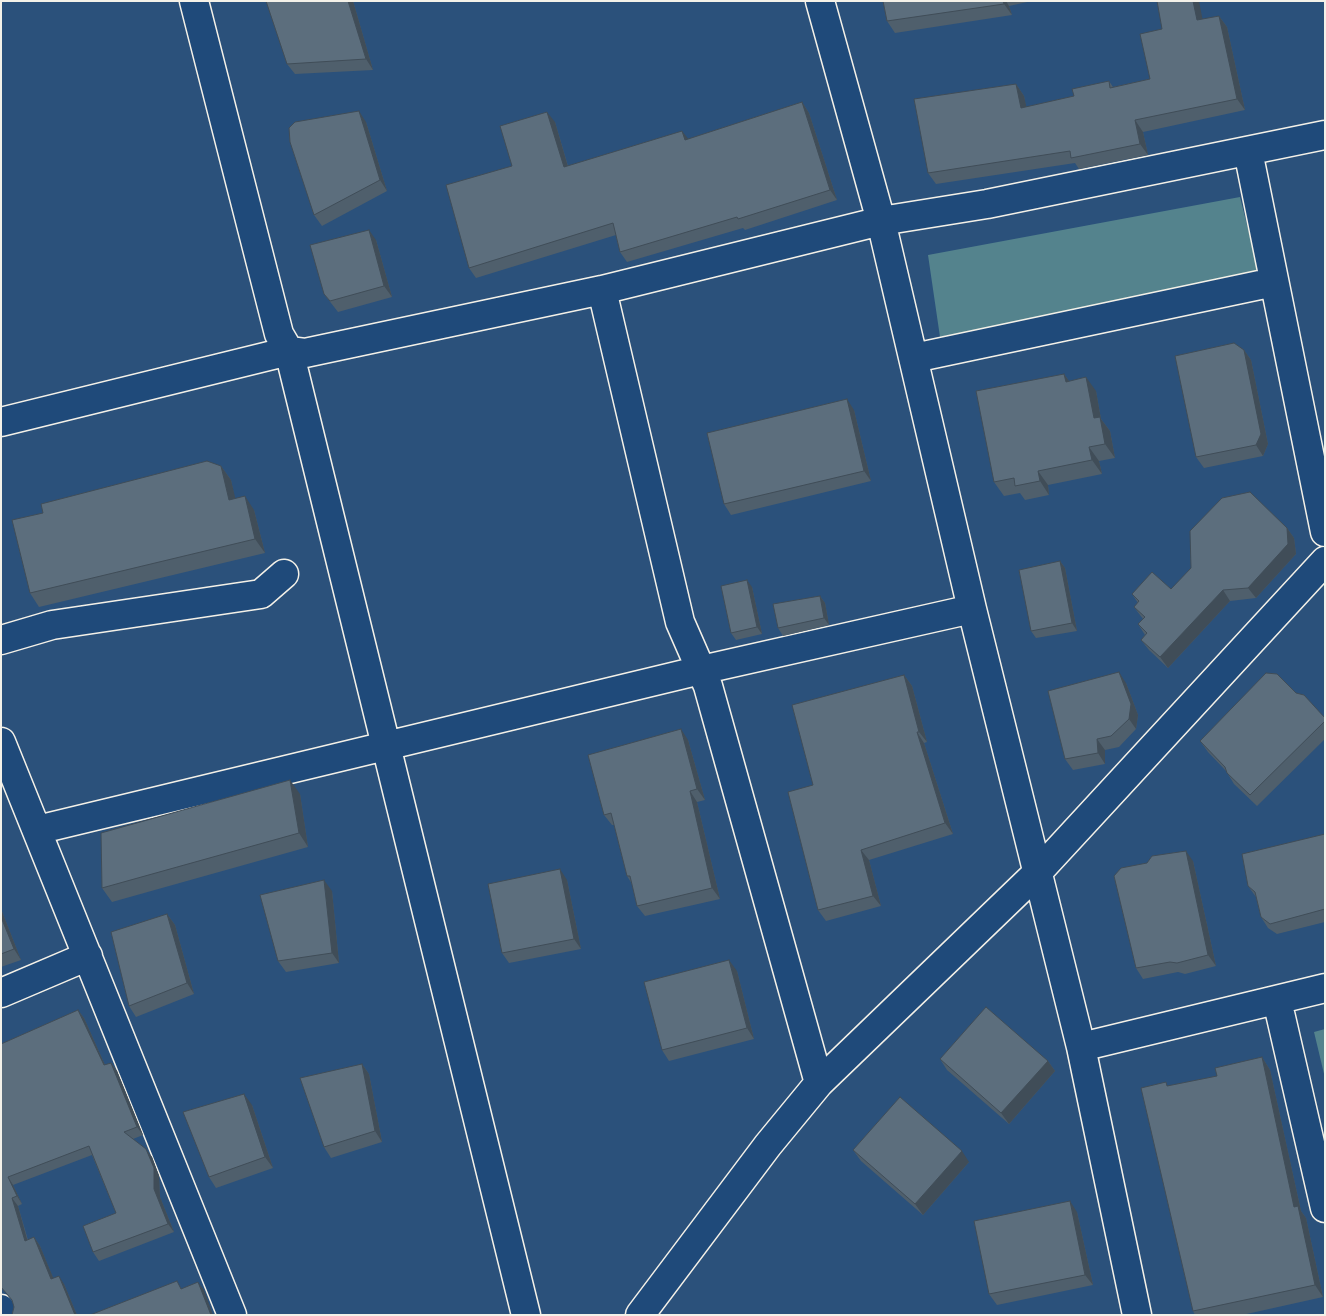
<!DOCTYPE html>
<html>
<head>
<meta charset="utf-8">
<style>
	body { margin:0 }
	#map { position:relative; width:1326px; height:1316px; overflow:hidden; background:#2b517b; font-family:Caveat,sans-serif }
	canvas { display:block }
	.frame { position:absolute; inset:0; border:2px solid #f4f1e8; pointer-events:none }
</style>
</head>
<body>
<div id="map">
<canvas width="1326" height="1316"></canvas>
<div class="frame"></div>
</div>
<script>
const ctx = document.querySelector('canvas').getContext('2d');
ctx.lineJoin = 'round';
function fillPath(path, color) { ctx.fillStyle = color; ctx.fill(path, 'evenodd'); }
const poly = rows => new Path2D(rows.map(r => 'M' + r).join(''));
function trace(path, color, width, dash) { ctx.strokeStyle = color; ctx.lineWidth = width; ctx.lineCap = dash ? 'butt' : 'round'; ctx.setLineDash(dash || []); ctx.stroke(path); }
fillPath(poly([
	[1240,197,1259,273,940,337,928,255],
	[1325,1029,1325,1078,1314,1032]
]), '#54838d');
const minor = poly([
	[194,1,279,334,289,351,305,353,602,290,881,221,987,204,1325,135],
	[820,1,881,221,972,609,1081,1047,1137,1315],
	[1248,151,1325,532],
	[602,290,680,622,708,686,819,1083],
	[914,358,1274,282],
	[1,422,289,351,526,1315],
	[1,640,52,625,261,594,284,574],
	[1,742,232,1315],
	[37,830,701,670,972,609],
	[1,993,88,956],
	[1277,1000,1325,1208],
	[1081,1047,1325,988],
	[1,1309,4,1315],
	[640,1315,768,1145,819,1083,1037,873,1325,561]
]);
trace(minor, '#f4f1e8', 31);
trace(minor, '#1f4a7a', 28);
fillPath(poly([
	[353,1,373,70,295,74,287,64],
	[883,1,1032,1,1009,6,1012,15,895,33,887,21],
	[1219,16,1227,27,1245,110,1143,132,1148,155,1079,169,1075,163,936,184,928,173,1016,84,1024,96,1026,107,1074,96,1109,81,1113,87,1150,79,1162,29],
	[802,102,809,113,837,200,745,230,743,228,627,262,620,252,616,235,476,278,469,268,512,166,555,122,568,166,688,139],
	[366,122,387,191,322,226,314,215],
	[376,240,392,297,338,312,324,294],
	[1244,350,1251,360,1268,444,1263,456,1204,468,1196,457],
	[1064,374,1069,381,1096,391,1101,419,1110,431,1115,458,1099,461,1102,474,1048,485,1049,495,1025,500,1020,493,1004,496,994,482],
	[854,410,871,481,731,515,724,504],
	[221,466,231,480,235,499,254,510,265,553,39,607,30,593,43,513],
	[1287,528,1294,538,1296,554,1256,598,1230,601,1168,668,1149,650,1141,640,1145,635,1138,624,1143,619,1134,607,1138,603,1132,594,1171,589],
	[1060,561,1065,568,1077,631,1036,638,1031,631],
	[752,587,762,634,736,640,731,633],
	[820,596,825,603,829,625,783,636,778,628],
	[904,675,912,686,927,742,924,743,953,834,869,860,881,906,826,921,818,910],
	[1126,683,1138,715,1136,729,1119,747,1105,750,1105,764,1073,770,1065,759],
	[1296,693,1325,718,1325,739,1257,806,1234,784,1226,771,1208,752,1200,741],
	[688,740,705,800,697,802,720,899,645,916,637,906,632,884,627,876,614,825,612,825,604,815],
	[300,794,308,847,112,902,102,888],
	[1325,834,1325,922,1277,934,1268,928,1261,917,1256,897,1248,886],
	[1193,861,1216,966,1185,974,1178,972,1143,979,1136,968],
	[567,880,581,949,509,963,502,953],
	[332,891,339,963,286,972,278,961],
	[1,909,21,960,1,967],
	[167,914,175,925,194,994,136,1017,129,1006],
	[737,971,754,1039,669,1061,662,1050],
	[78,1010,84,1018,105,1065,111,1063,117,1071,143,1135,133,1139,152,1157,159,1176,160,1197,174,1232,99,1261,93,1252,116,1213,92,1155,13,1185,22,1204,18,1206,28,1240,34,1237,40,1246,53,1278,64,1284,77,1315,12,1315,14,1307,13,1302,1,1287,1,1044],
	[1262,1057,1270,1070,1301,1211,1306,1218,1323,1297,1242,1315,1195,1315,1193,1311,1169,1086,1217,1076],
	[940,1059,1048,1061,1055,1071,1009,1124,947,1070],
	[362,1064,369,1074,382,1142,331,1158,324,1147],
	[252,1105,273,1168,216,1188,209,1177],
	[853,1150,969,1162,923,1215,861,1161],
	[1077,1212,1093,1285,997,1305,989,1294]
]), '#4f5f6c');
fillPath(poly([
	[348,1,353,1,373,70,366,59],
	[1003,1,1006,1,1009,6,1012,15,1004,4],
	[1193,1,1199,1,1205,32,1197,20],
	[1219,16,1227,27,1245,110,1237,99],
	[1016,84,1024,96,1029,119,1021,108],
	[802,102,809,113,837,200,830,190],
	[359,111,366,122,387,191,380,180],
	[547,112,555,122,571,177,564,167],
	[1135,120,1143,132,1148,155,1140,144],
	[682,131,690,141,685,140],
	[369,230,376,240,392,297,384,286],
	[1244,350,1251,360,1268,444,1263,456,1256,445],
	[1064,374,1074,388,1066,382],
	[1086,377,1096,391,1101,419,1110,431,1115,458,1105,444,1094,418],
	[847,399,854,410,871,481,864,471],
	[1089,447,1099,461,1102,474,1092,460],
	[221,466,231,480,239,514,229,500],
	[1038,471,1048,485,1049,495,1040,481],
	[245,496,254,510,265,553,255,539],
	[1287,528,1294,538,1296,554,1256,598,1248,588],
	[1060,561,1065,568,1077,631,1072,623],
	[747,580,752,587,762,634,757,627],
	[1223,590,1230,601,1168,668,1160,657],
	[820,596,825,603,829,625,824,618],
	[1119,672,1126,683,1138,715,1136,729,1129,719],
	[904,675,912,686,927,742,919,732],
	[681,729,688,740,705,800,697,789],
	[917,732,924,743,953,834,945,823],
	[1097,739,1105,750,1105,764,1098,753],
	[290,780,300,794,308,847,299,833],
	[690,791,697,802,720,899,712,888],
	[861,850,869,860,881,906,873,896],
	[1186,851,1193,861,1216,966,1208,955],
	[560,869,567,880,581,949,574,939],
	[324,880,332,891,339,963,332,953],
	[1,909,21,960,14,949,1,917],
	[167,914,175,925,194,994,187,983],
	[729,960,737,971,754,1039,747,1028],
	[78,1010,84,1018,109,1074,104,1065],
	[1262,1057,1270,1070,1301,1211,1306,1218,1323,1297,1315,1285,1294,1207],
	[1048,1061,1055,1071,1009,1124,1001,1113],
	[111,1063,117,1071,143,1135,137,1127],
	[362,1064,369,1074,382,1142,375,1131],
	[244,1094,252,1105,273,1168,265,1157],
	[146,1149,152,1157,159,1176,160,1197,174,1232,168,1224,154,1189],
	[962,1151,969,1162,923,1215,915,1204],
	[8,1177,13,1185,22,1204,17,1196],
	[12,1198,18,1206,30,1250,25,1241],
	[1070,1201,1077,1212,1093,1285,1085,1275],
	[34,1237,40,1246,57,1287,51,1279],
	[59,1276,64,1284,77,1315,75,1315],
	[198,1282,204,1290,213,1315,211,1315]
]), '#404d58');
const building = poly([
	[266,1,348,1,366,59,287,64,266,1],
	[883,1,1003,1,1004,4,887,21,883,1],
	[1157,1,1193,1,1197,20,1219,16,1237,99,1135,120,1140,144,1071,158,1070,151,928,173,914,99,1016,84,1021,108,1074,96,1072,89,1109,81,1110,88,1150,79,1140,34,1162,29,1157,1],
	[802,102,830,190,738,219,737,217,620,252,613,223,469,268,446,185,512,166,500,126,547,112,564,167,682,131,685,140,802,102],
	[359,111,380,180,314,215,290,142,289,128,295,122,359,111],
	[369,230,384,286,330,301,324,294,310,245,369,230],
	[1234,343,1244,350,1261,434,1256,445,1196,457,1175,356,1234,343],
	[1064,374,1066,382,1086,377,1094,418,1100,417,1105,444,1089,447,1092,460,1038,471,1040,481,1015,486,1014,478,994,482,976,391,1064,374],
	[847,399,864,471,724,504,707,433,847,399],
	[207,461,221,466,229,500,245,496,255,539,30,593,12,520,43,513,41,504,207,461],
	[1250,492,1287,528,1288,544,1248,588,1223,590,1160,657,1141,640,1147,633,1138,624,1145,617,1134,607,1139,601,1132,594,1152,572,1171,589,1191,568,1190,531,1222,498,1250,492],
	[1060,561,1072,623,1031,631,1019,570,1060,561],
	[747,580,757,627,731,633,721,586,747,580],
	[820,596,824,618,778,628,773,604,820,596],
	[1119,672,1131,704,1129,719,1111,736,1097,739,1098,753,1065,759,1048,691,1119,672],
	[1266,673,1277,674,1296,693,1304,695,1325,718,1325,721,1250,795,1227,773,1225,767,1200,741,1266,673],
	[904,675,919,732,917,732,945,823,861,850,873,896,818,910,788,792,813,785,792,705,904,675],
	[681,729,697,789,690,791,712,888,637,906,630,876,627,876,611,813,604,815,588,755,681,729],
	[290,780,299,833,102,888,101,833,290,780],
	[1325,834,1325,909,1270,924,1261,917,1255,892,1248,886,1242,854,1325,834],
	[1186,851,1208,955,1177,963,1170,962,1136,968,1114,876,1121,868,1147,863,1152,856,1186,851],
	[560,869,574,939,502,953,488,884,560,869],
	[324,880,332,953,278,961,260,895,324,880],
	[167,914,187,983,129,1006,111,932,167,914],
	[1,917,14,949,1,954,1,917],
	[729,960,747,1028,662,1050,644,982,729,960],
	[986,1007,1048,1061,1001,1113,940,1059,986,1007],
	[78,1010,104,1065,111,1063,137,1127,124,1132,146,1149,154,1168,154,1189,168,1224,93,1252,83,1226,116,1213,89,1146,8,1177,17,1196,12,1198,25,1241,34,1237,51,1279,59,1276,75,1315,12,1315,14,1307,12,1300,1,1287,1,1044,78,1010],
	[1262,1057,1294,1207,1298,1206,1315,1285,1193,1311,1141,1088,1166,1082,1167,1086,1217,1076,1215,1068,1262,1057],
	[362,1064,375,1131,324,1147,300,1078,362,1064],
	[244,1094,265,1157,209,1177,183,1112,244,1094],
	[900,1097,962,1151,915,1204,853,1150,900,1097],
	[1070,1201,1085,1275,989,1294,974,1221,1070,1201],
	[177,1281,181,1289,198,1282,211,1315,90,1315,177,1281]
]);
fillPath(building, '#5c6e7d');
trace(building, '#404d58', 1);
</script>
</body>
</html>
